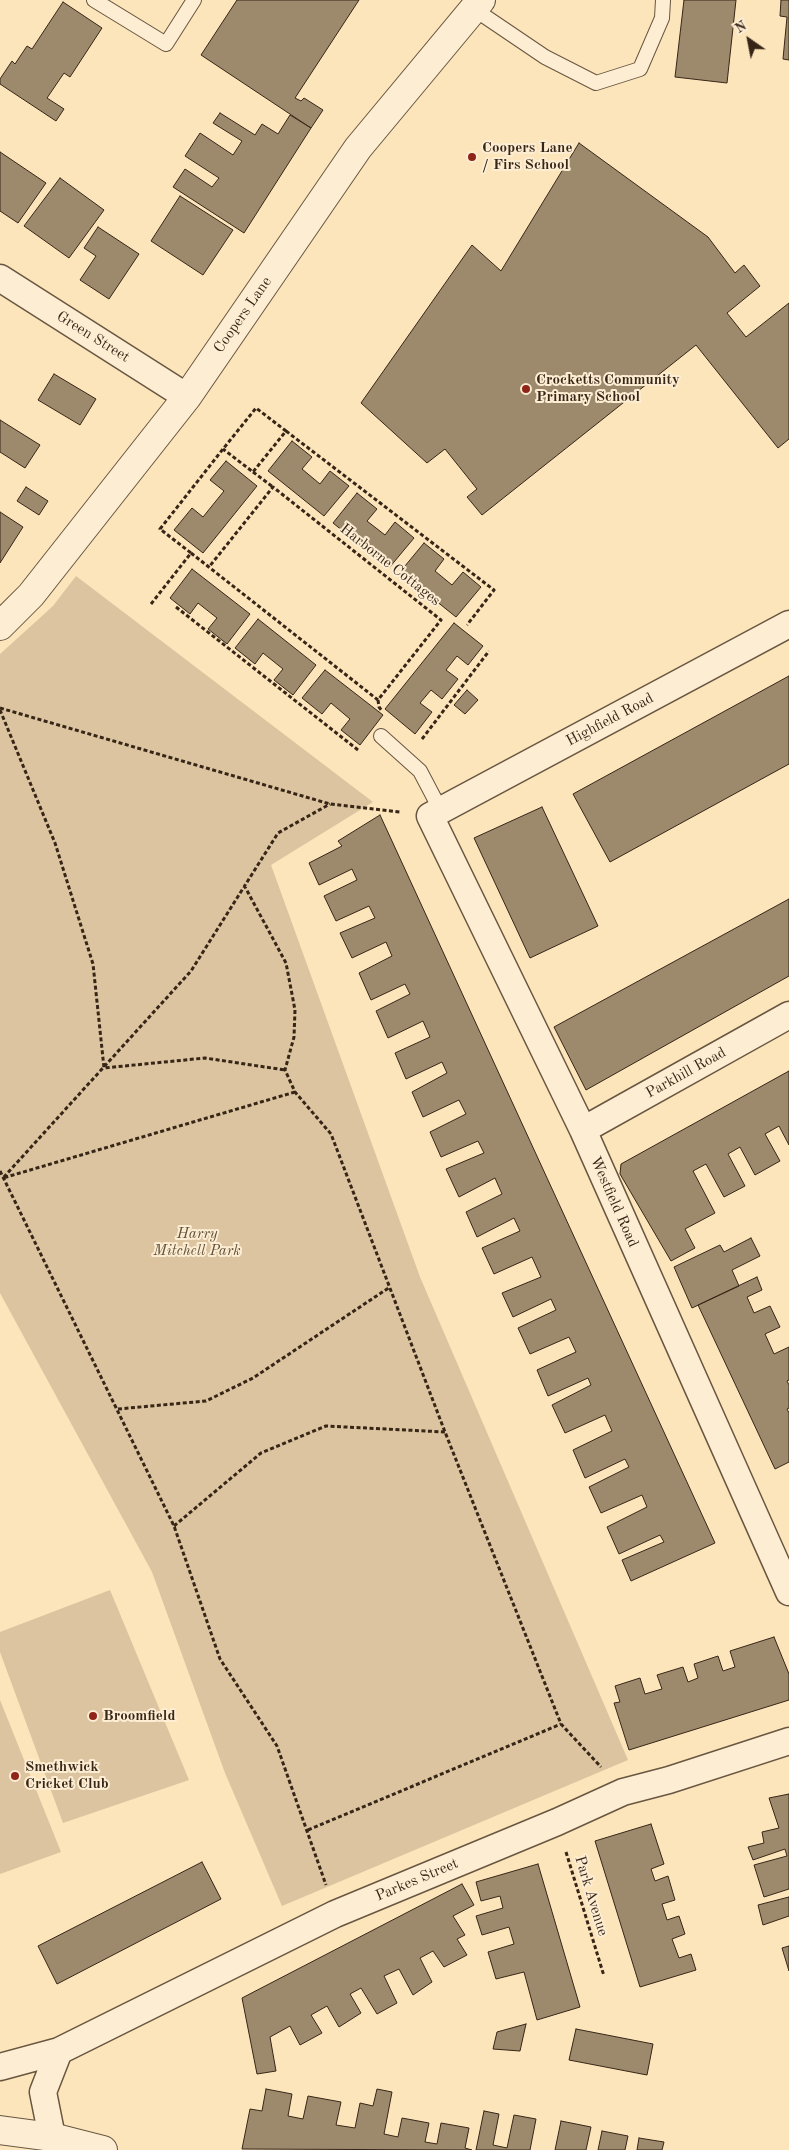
<!DOCTYPE html>
<html>
<head>
<meta charset="utf-8">
<style>
  body { margin:0 }
  #map { position:relative; width:789px; height:2150px; overflow:hidden; background:#fce4bb; font-family:"Old Standard TT",serif }
  canvas { display:block }
  .north { position:absolute; left:724px; top:15px; width:50px; height:50px; -webkit-text-stroke:4px #fdedd3; paint-order:stroke; rotate:327deg; font-size:14px; font-weight:700; line-height:20px; text-align:center; color:#372617 }
  .north::after { content:''; display:block; margin:auto; width:18px; height:22px; background:#372617; clip-path:polygon(50% 0,100% 100%,50% 72%,0 100%) }
</style>
</head>
<body>
<div id="map">
<canvas width="789" height="2150"></canvas>
<div class="north">N</div>
</div>
<script>
const g = document.querySelector('canvas').getContext('2d');
g.lineJoin = 'round';
function fill(path, color) { g.fillStyle = color; g.fill(path, 'evenodd'); }
const shape = rows => new Path2D(rows.map(r => 'M' + r).join(''));
function strokePath(path, color, width, dash) { g.strokeStyle = color; g.lineWidth = width; g.lineCap = dash ? 'butt' : 'round'; g.setLineDash(dash || []); g.stroke(path); }
function drawText(font, color, halo, rows, align = 'center') {
  g.font = font + ' "Old Standard TT",serif'; g.lineWidth = 4; g.setLineDash([]); g.textBaseline = 'middle'; g.strokeStyle = halo; g.fillStyle = color; for (const [text, x, y, turn = 0] of rows) {
    g.save(); g.translate(x, y); g.rotate((+turn || 0) * Math.PI / 180); g.textAlign = isNaN(turn) ? turn : align; if (halo) g.strokeText(text, 0, 0); g.fillText(text, 0, 0); g.restore();
  }
}
fill(shape([
  [76,576,373,802,271,865,420,1277,628,1760,282,1906,225,1773,152,1572,0,1293,0,654,53,606],
  [110,1590,189,1780,63,1823,0,1652,0,1632],
  [0,1700,61,1852,0,1874]
]), '#dbc49f');
const building = shape([
  [237,0,359,0,295,98,301,101,304,98,323,110,311,128,201,55,237,0],
  [684,0,736,0,727,83,675,77,684,0],
  [781,0,789,0,789,60,783,59,787,17,780,16,781,0],
  [63,2,102,28,70,77,64,73,47,98,64,109,56,121,0,84,0,79,12,61,15,64,27,46,32,49,63,2],
  [220,113,255,135,262,124,278,134,290,115,311,128,244,233,173,187,185,169,212,187,219,178,185,156,200,133,233,155,242,141,213,123,220,113],
  [579,143,708,237,735,273,744,265,760,286,727,313,746,337,789,303,789,439,778,448,696,345,482,515,467,497,477,489,445,449,427,463,361,403,472,245,501,271,579,143],
  [0,152,46,183,18,223,0,211,0,152],
  [60,178,104,210,69,258,24,226,60,178],
  [180,196,233,230,203,275,151,241,180,196],
  [98,227,139,254,109,299,80,280,96,256,84,248,98,227],
  [54,374,96,399,80,425,38,400,54,374],
  [0,420,40,445,25,468,0,452,0,420],
  [292,441,312,457,302,469,320,484,330,471,349,486,324,516,268,471,292,441],
  [226,461,257,486,203,553,174,530,192,508,203,517,224,491,210,480,226,461],
  [26,487,48,501,39,515,17,501,26,487],
  [357,493,377,509,367,521,385,535,395,522,414,538,389,568,333,523,357,493],
  [0,512,23,527,0,563,0,512],
  [424,543,444,559,435,571,452,585,463,572,481,587,456,617,400,572,424,543],
  [192,569,250,614,227,644,208,629,217,618,198,603,190,614,170,598,192,569],
  [258,619,316,665,293,695,274,680,283,669,263,653,255,664,235,648,258,619],
  [454,623,483,646,468,665,457,656,446,670,458,679,442,699,431,690,420,703,432,712,415,734,385,709,454,623],
  [325,670,383,715,360,745,341,730,350,719,331,703,322,714,302,698,325,670],
  [789,676,789,764,610,862,573,794,789,676],
  [467,690,478,700,465,714,454,705,467,690],
  [542,807,598,926,530,958,474,838,542,807],
  [380,815,715,1543,631,1581,622,1560,664,1542,660,1535,619,1554,607,1527,647,1507,642,1495,601,1513,589,1487,629,1467,625,1459,585,1478,573,1450,612,1431,605,1415,565,1433,552,1405,591,1385,588,1378,548,1396,537,1370,576,1352,569,1337,530,1354,518,1328,556,1310,551,1299,513,1317,502,1293,541,1277,532,1257,494,1274,482,1248,520,1231,514,1218,477,1237,466,1212,502,1194,495,1178,459,1197,446,1169,484,1153,478,1141,441,1157,430,1132,466,1114,459,1100,423,1117,412,1092,447,1073,442,1062,406,1079,395,1053,430,1037,423,1021,388,1038,376,1011,410,994,405,984,371,1000,359,973,392,956,386,942,352,958,340,933,375,918,369,906,336,921,324,896,357,880,352,869,319,885,309,863,342,846,338,841,380,815],
  [789,899,789,976,586,1090,554,1027,789,899],
  [789,1071,789,1145,779,1126,765,1134,780,1161,755,1175,740,1147,728,1154,745,1186,724,1197,706,1164,693,1171,715,1213,685,1229,695,1248,671,1261,620,1174,621,1164,789,1071],
  [751,1238,760,1256,732,1270,739,1286,692,1308,674,1267,720,1245,724,1252,751,1238],
  [757,1277,762,1290,747,1297,754,1313,770,1306,780,1327,765,1334,774,1354,789,1347,789,1380,787,1381,789,1385,789,1408,787,1409,789,1413,789,1462,775,1469,698,1305,757,1277],
  [774,1637,789,1674,789,1700,629,1750,614,1703,620,1702,615,1686,640,1678,645,1694,662,1689,657,1675,683,1667,688,1682,698,1678,694,1664,718,1656,723,1671,735,1667,730,1651,774,1637],
  [789,1794,789,1889,764,1897,754,1865,787,1856,785,1849,753,1860,748,1847,764,1843,762,1832,779,1828,769,1798,789,1794],
  [651,1824,664,1864,651,1869,655,1881,668,1876,675,1900,662,1904,667,1920,679,1916,685,1934,672,1939,679,1958,691,1954,696,1970,640,1987,595,1841,651,1824],
  [202,1862,221,1899,57,1984,38,1946,202,1862],
  [538,1864,580,2007,537,2020,524,1972,496,1979,488,1952,514,1944,509,1927,482,1935,476,1916,503,1908,500,1896,481,1901,476,1882,538,1864],
  [462,1884,474,1905,453,1916,465,1935,457,1939,467,1955,444,1967,433,1951,420,1958,432,1982,413,1995,399,1969,384,1976,397,2003,377,2014,361,1988,350,1994,361,2013,339,2027,327,2006,311,2015,322,2033,300,2045,290,2026,270,2037,276,2071,257,2074,242,1998,462,1884],
  [789,1897,789,1916,763,1925,758,1905,789,1897],
  [789,1946,789,1971,782,1948,789,1946],
  [526,2024,520,2051,493,2049,497,2032,526,2024],
  [576,2029,653,2044,647,2075,569,2060,576,2029],
  [266,2089,292,2094,288,2116,303,2119,308,2096,341,2102,336,2125,355,2128,360,2103,373,2106,377,2089,392,2092,384,2134,398,2137,402,2118,429,2123,425,2142,437,2144,441,2123,469,2128,465,2148,472,2150,242,2149,250,2109,262,2111,266,2089],
  [484,2111,499,2114,493,2145,507,2148,514,2115,536,2119,530,2150,476,2150,484,2111],
  [561,2121,591,2127,586,2150,555,2150,561,2121],
  [602,2131,628,2136,625,2150,598,2150,602,2131],
  [639,2138,664,2142,662,2150,637,2150,639,2138]
]);
fill(building, '#9d896c');
strokePath(building, '#372617', 1);
const service = shape([
  [94,0,166,44,194,0],
  [474,9,545,57,596,83,640,69,662,18,663,0],
  [381,736,420,771,441,811]
]);
const minor = shape([
  [0,278,187,397],
  [789,624,430,816,583,1130,789,1592],
  [583,1130,789,1015],
  [0,2067,59,2051,335,1914,557,1822,623,1792,669,1780,789,1741],
  [52,2137,43,2092,59,2051]
]);
const tertiary = shape([
  [0,626,31,595,187,397,358,148,481,0],
  [0,2130,52,2137,103,2150]
]);
strokePath(service, '#685640', 16);
strokePath(minor, '#685640', 29);
strokePath(tertiary, '#685640', 30);
strokePath(shape([
  [286,431,494,590,467,625],
  [253,472,273,487],
  [191,553,378,700,441,620,273,487,209,567],
  [151,604,191,553,160,529,223,449,256,408,286,431,253,472,223,449],
  [176,607,358,750],
  [378,700,379,707,382,711],
  [0,708,330,804,400,812],
  [0,710,55,843,93,964,104,1068,205,1058,285,1070],
  [422,739,489,651],
  [244,885,286,963,295,1010,294,1037,285,1070,295,1092,331,1134,445,1432,561,1724,601,1767],
  [295,1092,3,1178,191,971,278,833,330,804],
  [0,1171,174,1526,220,1659,277,1746,326,1885],
  [118,1409,206,1401,253,1378,390,1287],
  [174,1526,261,1453,326,1426,445,1432],
  [308,1830,561,1724],
  [566,1852,604,1976]
]), '#372617', 3, [4, 2.5]);
strokePath(service, '#fdedd3', 14);
strokePath(minor, '#fdedd3', 26);
strokePath(tertiary, '#fdedd3', 28);
for (const [x, y, r, color] of [
  [472,157,5,"#8f2418"],
  [526,389,5,"#8f2418"],
  [93,1716,5,"#8f2418"],
  [15,1776,5,"#8f2418"]
]) { const dot = new Path2D(); dot.arc(x, y, r, 0, 2 * Math.PI); g.fillStyle = color; g.fill(dot); strokePath(dot, '#fdedd3', 2); }
drawText('bold 15px', '#372617', '#fdedd3', [
  ["Coopers Lane",482,148],
  ["/ Firs School",482,165],
  ["Crocketts Community",536,380],
  ["Primary School",536,397],
  ["Broomfield",103,1716],
  ["Smethwick",25,1767],
  ["Cricket Club",25,1784]
], 'left');
drawText('15px', '#372617', '#fdedd3', [
  ["Coopers Lane",243,315,-55],
  ["Green Street",93,337,32],
  ["Harborne Cottages",390,565,38],
  ["Highfield Road",610,720,-28],
  ["Parkhill Road",686,1073,-29],
  ["Westfield Road",614,1202,66],
  ["Parkes Street",417,1880,-23],
  ["Park Avenue",591,1896,73]
]);
drawText('italic 15px', '#604e39', '#fdedd3', [
  ["Harry",197,1234],
  ["Mitchell Park",197,1251]
]);
</script>
</body>
</html>
